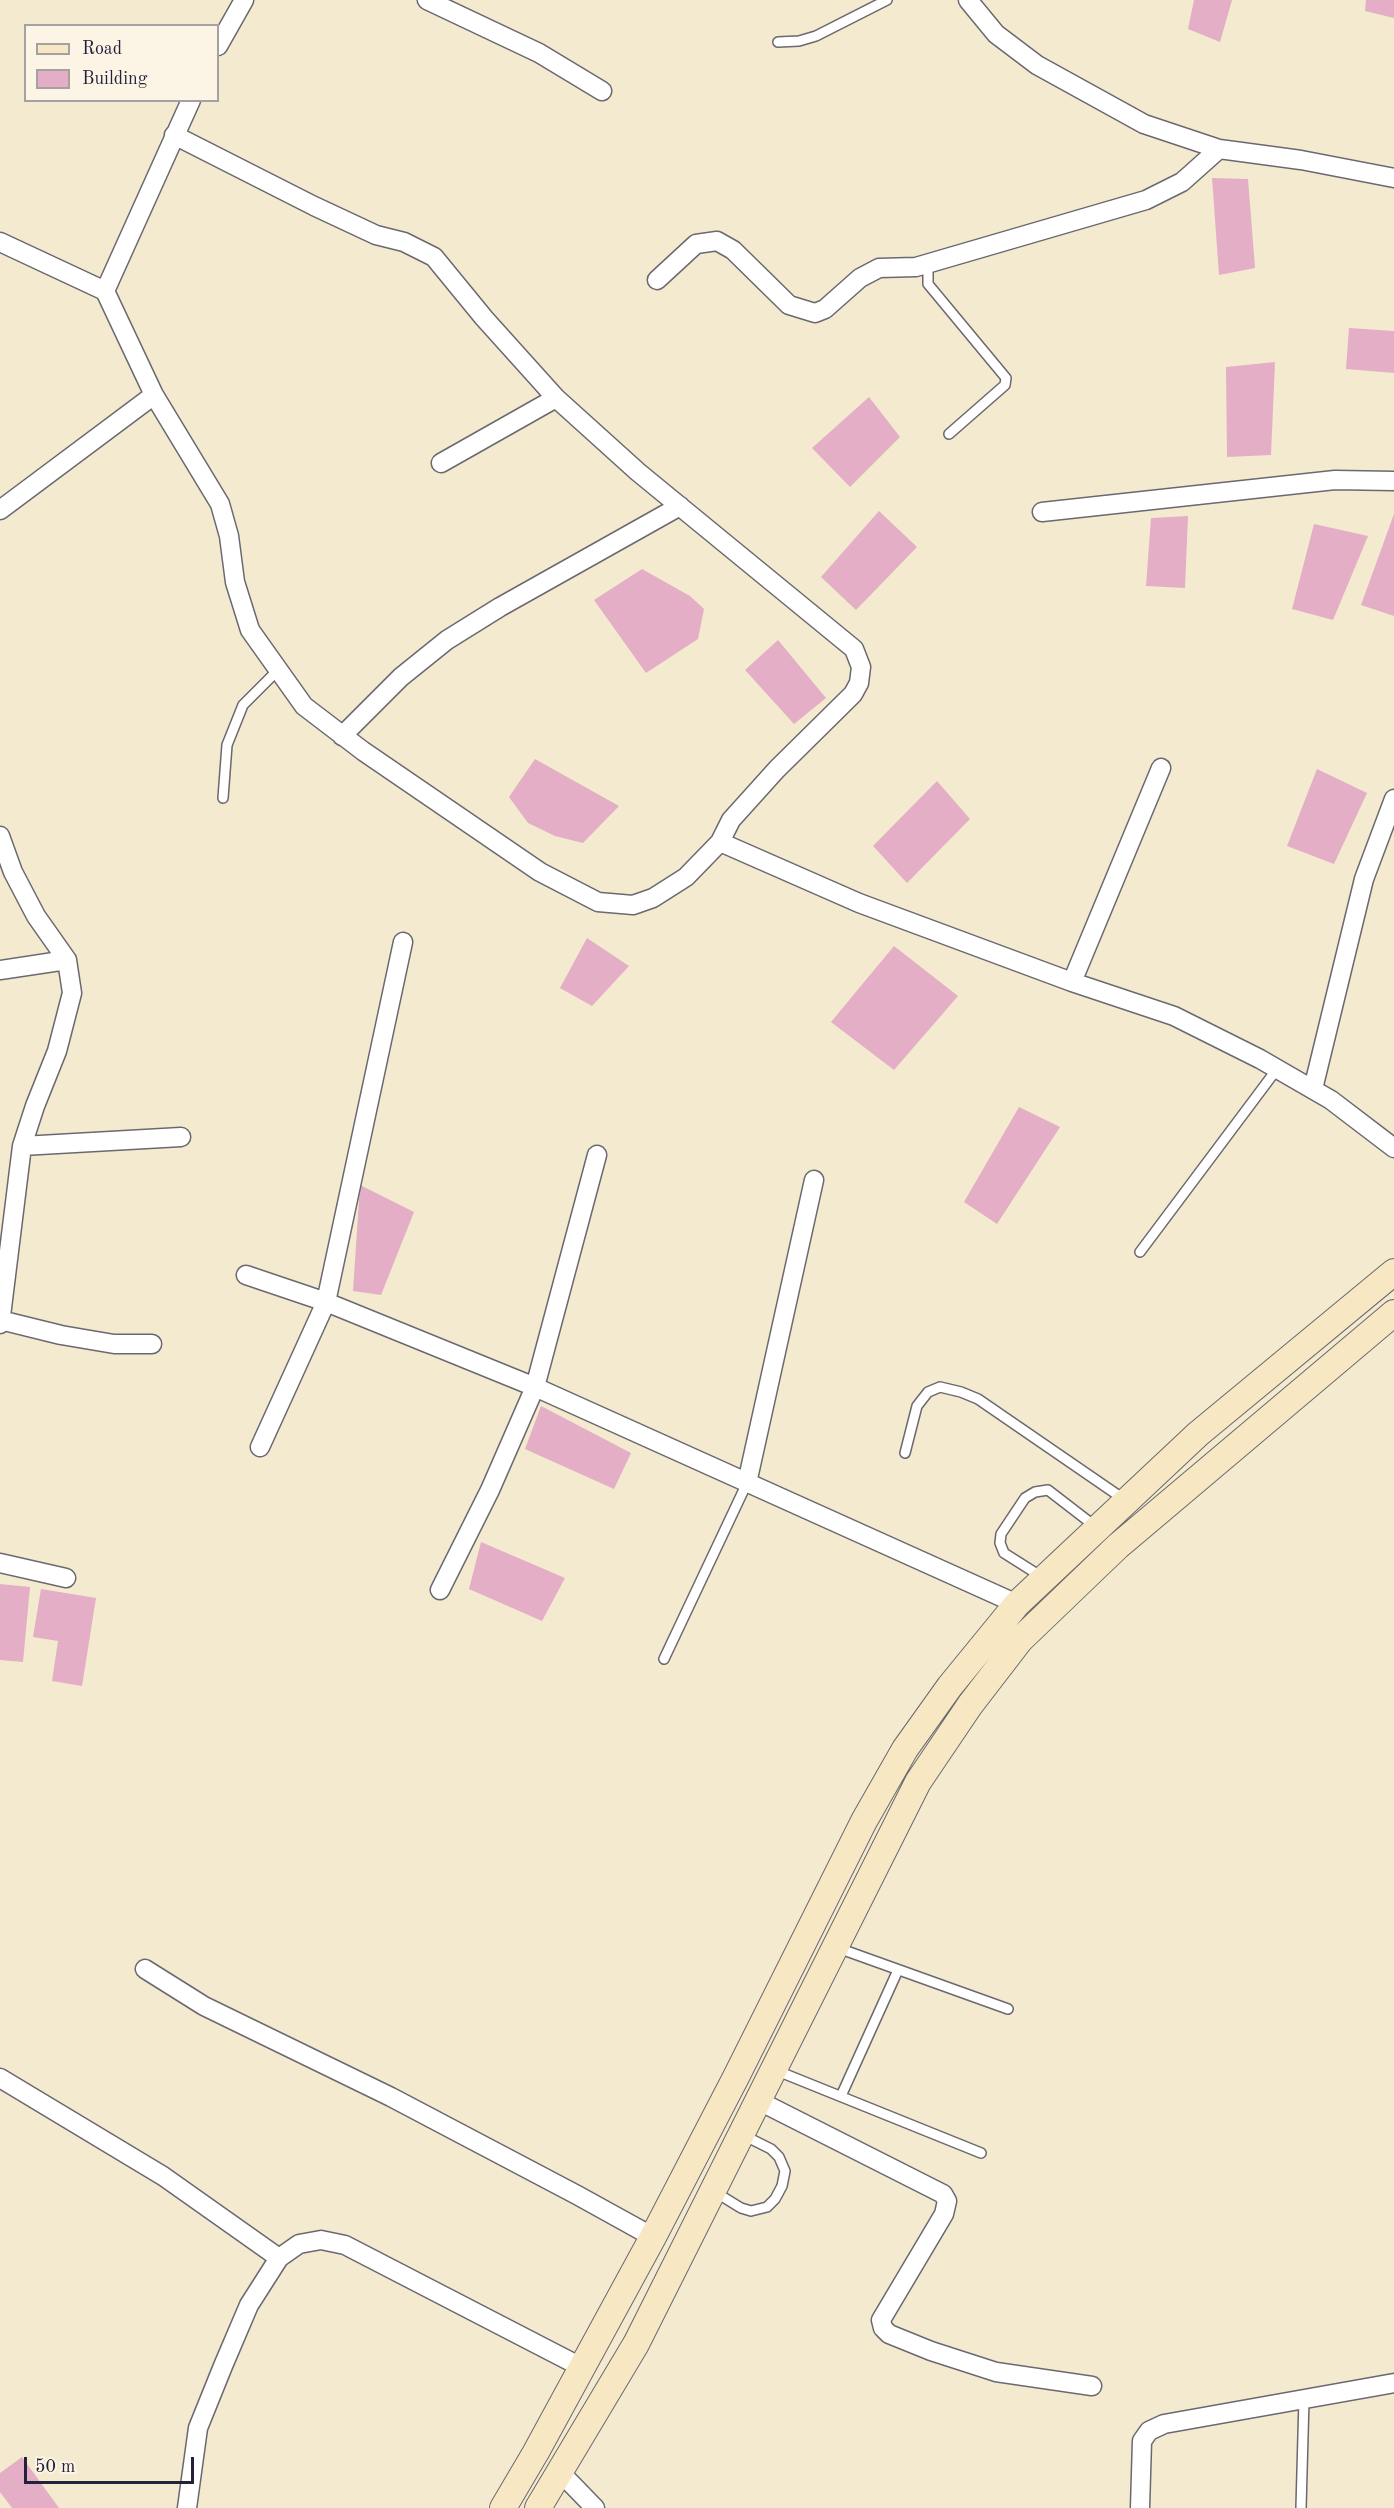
<!DOCTYPE html>
<html>
<head>
<meta charset="utf-8">
<style>
  body { margin:0 }
  #map { position:relative; width:1394px; height:2508px; overflow:hidden; background:#f3eacf; font-family:"Old Standard TT",serif }
  canvas { display:block }
  .legend { position:absolute; left:24px; top:24px; width:195px; height:78px; box-sizing:border-box; background:#fcf5e5; border:2px solid #a5a1a1; margin:0; padding:8px 10px; list-style:none; font-size:18px; color:#22223b }
  .legend li { display:flex; align-items:center; gap:12px; height:30px }
  .legend b { width:30px; border:2px solid #a5a1a1 }
  .scale { position:absolute; left:24px; top:2457px; width:170px; height:27px; box-sizing:border-box; border:3px solid #22223b; border-top:0; padding-left:8px; font-size:18px; line-height:21px; white-space:nowrap; color:#22223b; -webkit-text-stroke:4px #fcf5e5; paint-order:stroke }
</style>
</head>
<body>
<div id="map">
<canvas width="1394" height="2508"></canvas>
<ul class="legend">
<li><b style="height:8px;background:#f7e8c3"></b>Road</li>
<li><b style="height:16px;background:#e3aec6"></b>Building</li>
</ul>
<div class="scale">50 m</div>
</div>
<script>
const g = document.querySelector('canvas').getContext('2d');
g.lineJoin = 'round';
function fill(path, color) { g.fillStyle = color; g.fill(path, 'evenodd'); }
const shape = rows => new Path2D(rows.map(r => 'M' + r).join(''));
function strokePath(path, color, width, dash) { g.strokeStyle = color; g.lineWidth = width; g.lineCap = dash ? 'butt' : 'round'; g.setLineDash(dash || []); g.stroke(path); }
fill(shape([
  [1194,0,1232,0,1220,42,1188,29],
  [1366,0,1394,0,1394,18,1365,11],
  [1212,178,1248,179,1255,268,1219,275],
  [1349,328,1394,331,1394,373,1346,369],
  [1275,362,1271,455,1227,457,1226,367],
  [869,397,900,437,850,487,812,448],
  [879,511,917,547,856,610,821,577],
  [1394,514,1394,616,1361,605],
  [1188,516,1185,588,1146,586,1151,518],
  [1314,524,1368,536,1333,620,1292,609],
  [642,569,690,596,704,609,698,639,646,673,594,600],
  [778,640,826,698,794,724,745,670],
  [535,759,619,806,583,843,555,836,528,823,509,797],
  [1317,769,1367,793,1334,864,1287,846],
  [937,781,970,819,907,883,873,846],
  [587,938,629,966,592,1006,560,988],
  [894,946,958,996,894,1070,831,1022],
  [1019,1107,1060,1127,997,1224,964,1202],
  [360,1185,414,1212,381,1295,353,1291],
  [541,1406,631,1453,614,1489,525,1449],
  [481,1542,565,1578,542,1621,469,1589],
  [0,1584,30,1587,23,1662,0,1660],
  [41,1589,96,1598,82,1686,52,1681,58,1641,33,1637],
  [22,2457,59,2508,12,2508,0,2492,0,2473]
]), '#e3aec6');
const service = shape([
  [778,42,799,41,816,36,887,0],
  [928,264,928,284,1006,378,1005,385,949,434],
  [223,798,227,745,243,705,277,671],
  [1140,1252,1277,1069],
  [905,1453,917,1406,928,1392,940,1387,961,1392,978,1399,1125,1500],
  [1042,1577,1004,1553,1000,1543,1001,1534,1025,1498,1035,1492,1048,1490,1096,1527],
  [664,1659,747,1483],
  [838,1948,1008,2009],
  [775,2070,981,2153],
  [841,2096,898,1970],
  [715,2192,741,2208,751,2211,767,2207,775,2199,782,2186,785,2171,779,2157,771,2149,743,2135],
  [1301,2508,1304,2399]
]);
const minor = shape([
  [427,0,539,53,602,91],
  [968,0,996,34,1037,65,1144,124,1219,149,1301,160,1394,178],
  [218,46,244,0],
  [191,100,105,291,154,395,220,504,229,536,235,582,250,630,304,706,363,751,540,872,598,902,633,905,653,898,686,877,720,842,859,903,1072,982,1174,1016,1260,1059,1331,1100,1394,1148],
  [174,135,314,206,376,235,404,242,434,257,484,318,556,398,638,472,854,649,861,667,859,683,853,694,777,769,731,820,720,842],
  [0,242,105,291],
  [657,280,696,244,717,241,733,250,789,305,815,313,825,309,860,278,879,268,916,267,1146,200,1182,182,1219,149],
  [441,463,556,398],
  [0,510,154,395],
  [1042,512,1335,480,1394,481],
  [342,736,401,677,447,640,500,607,680,506],
  [0,836,13,872,36,916,67,960,72,993,57,1051,35,1106,22,1146,0,1324],
  [0,970,67,960],
  [1072,982,1161,768],
  [1313,1089,1364,879,1394,799],
  [22,1146,181,1137],
  [246,1275,326,1302,535,1387,1017,1604],
  [0,1320,61,1335,114,1344,152,1344],
  [260,1447,326,1302,403,942],
  [747,1483,814,1180],
  [0,1563,66,1578],
  [440,1590,490,1490,535,1387,597,1155],
  [145,1969,204,2006,391,2097,577,2195,653,2237],
  [0,2078,163,2176,279,2258],
  [757,2100,943,2194,947,2201,944,2214,881,2320,883,2328,889,2334,931,2351,996,2372,1092,2386],
  [559,2471,595,2508],
  [187,2508,198,2428,223,2366,249,2305,279,2258,299,2244,321,2240,345,2245,581,2367],
  [1140,2508,1142,2441,1149,2431,1164,2424,1394,2383]
]);
const secondary = shape([
  [503,2508,536,2452,653,2237,736,2077,864,1821,905,1749,950,1686,1017,1604,1198,1434,1394,1272],
  [538,2508,636,2344,918,1782,970,1705,1020,1640,1118,1546,1394,1313]
]);
strokePath(service, '#6b686f', 12);
strokePath(minor, '#6b686f', 21);
strokePath(secondary, '#6b686f', 28);
strokePath(service, '#fff', 9);
strokePath(minor, '#fff', 18);
strokePath(secondary, '#f7e8c3', 26);
</script>
</body>
</html>
